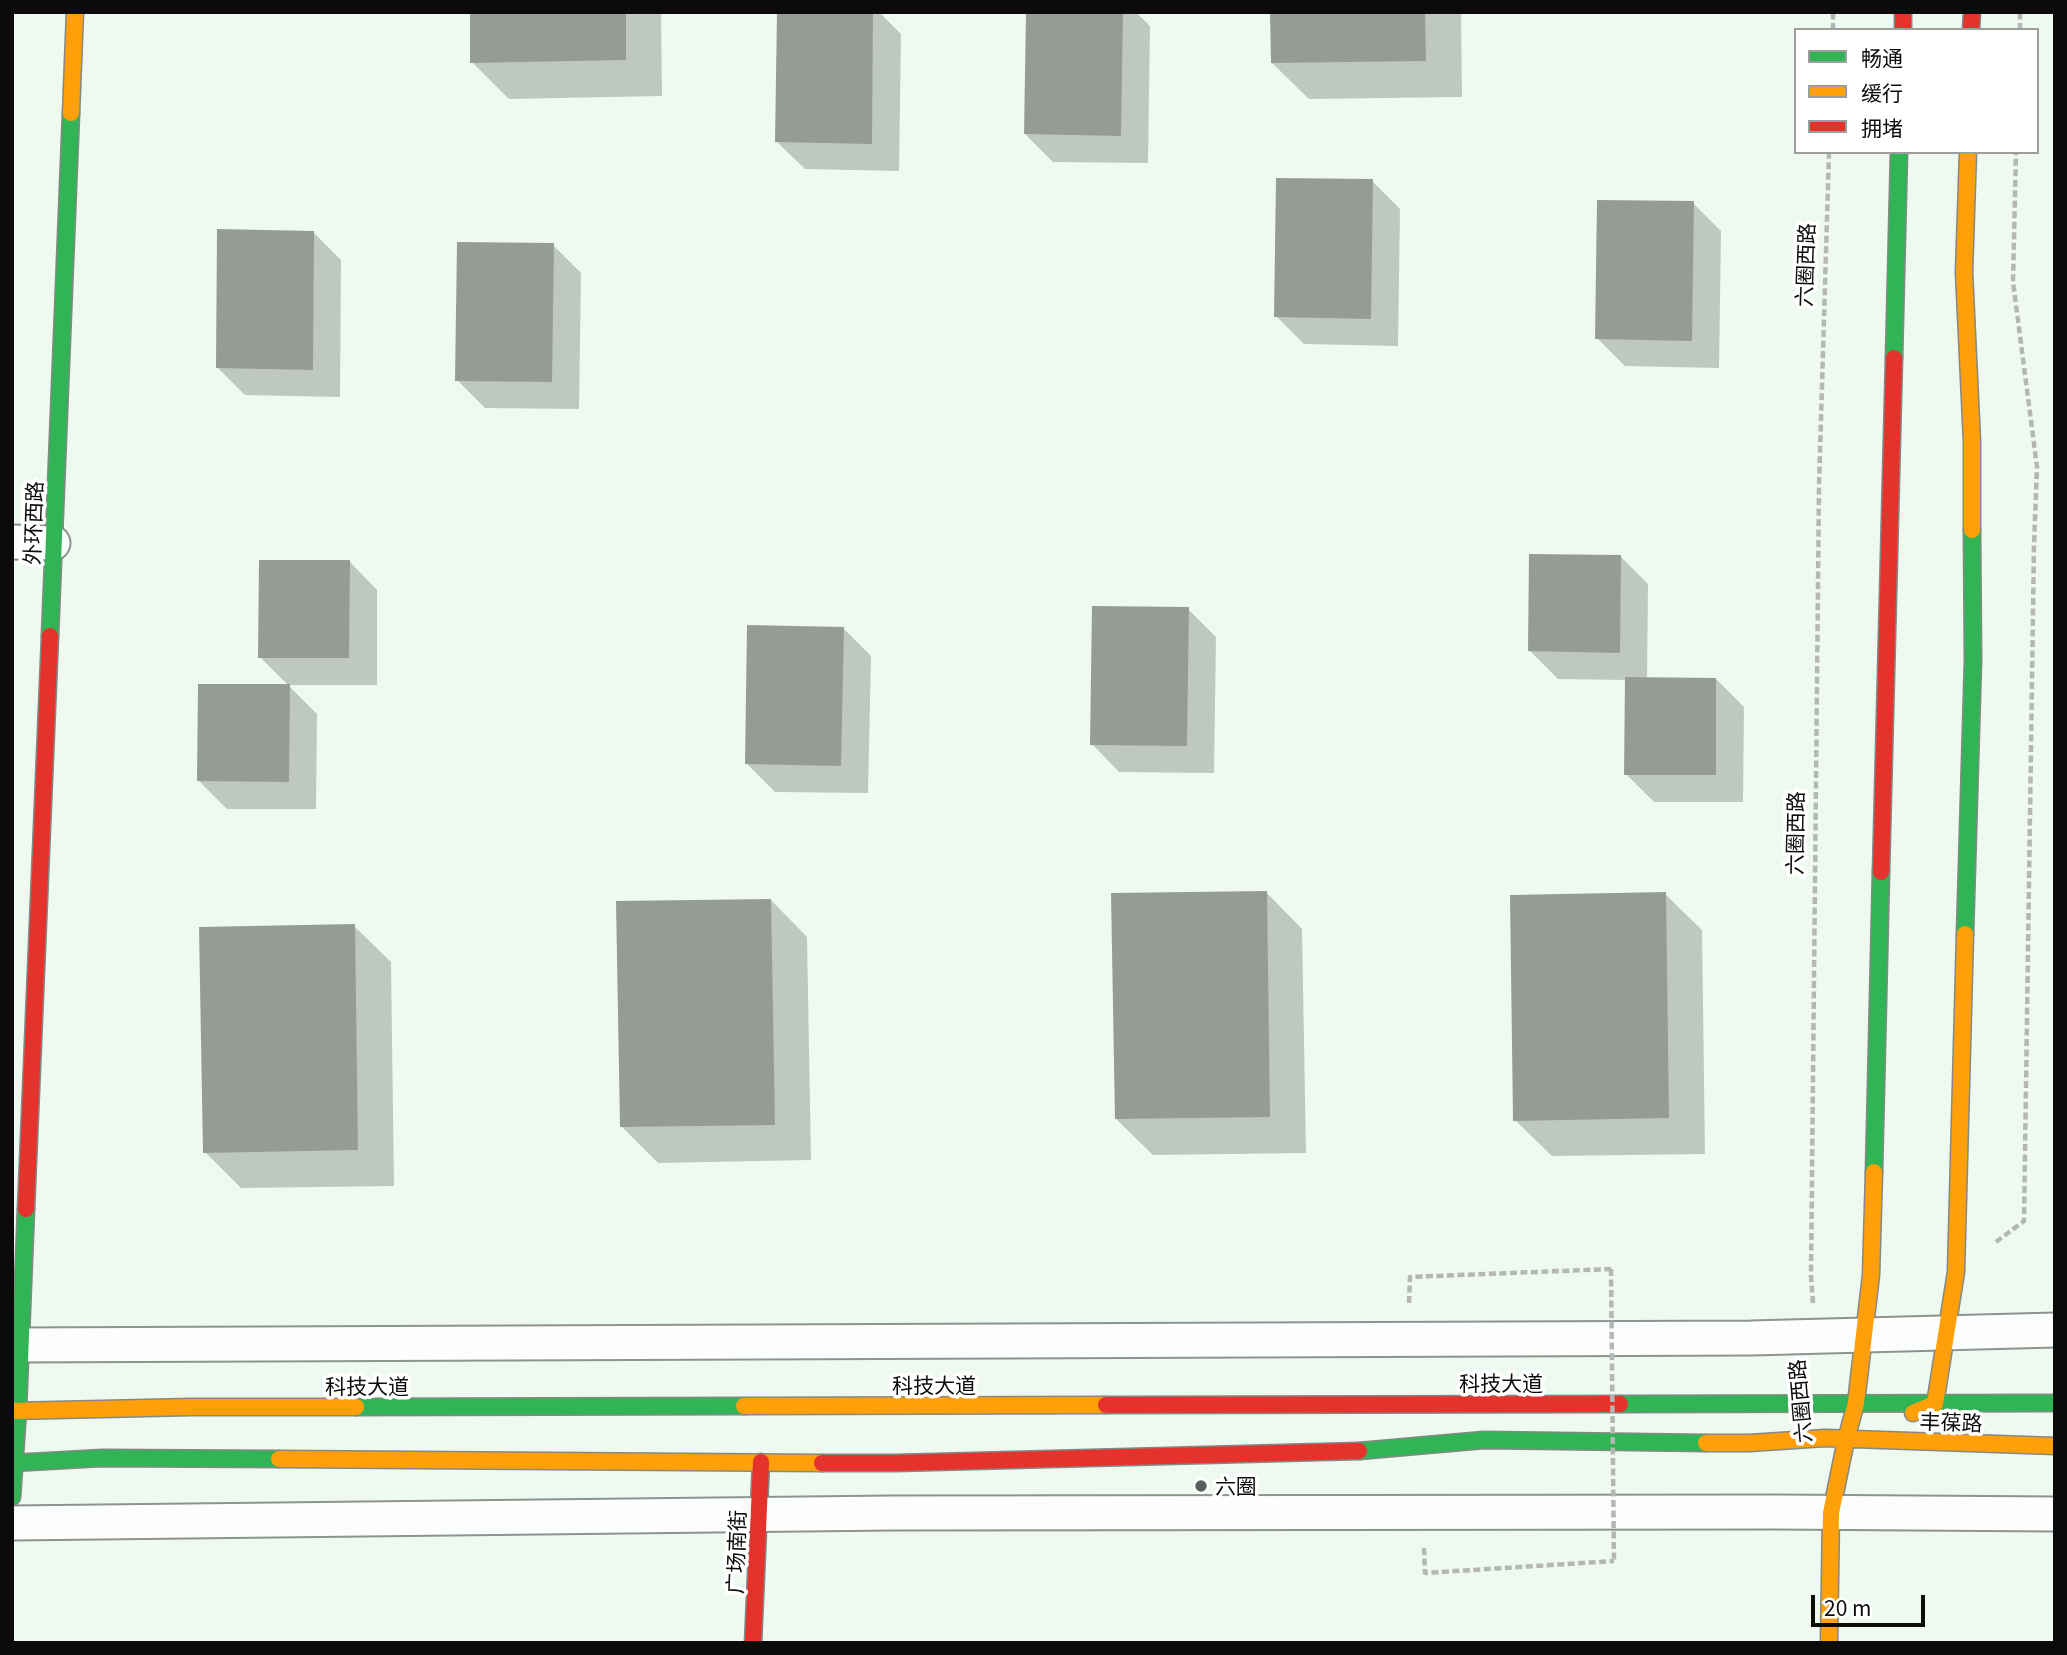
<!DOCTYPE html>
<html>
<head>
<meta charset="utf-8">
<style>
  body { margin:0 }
  #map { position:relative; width:2067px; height:1655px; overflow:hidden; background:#eefaf0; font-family:Georgia,"Noto Sans SC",serif }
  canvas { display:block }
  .frame { position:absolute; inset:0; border:14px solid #0b0b0b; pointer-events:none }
  .legend { position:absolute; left:1794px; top:28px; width:245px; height:126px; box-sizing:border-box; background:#fff; border:2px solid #9d9d9d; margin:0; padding:9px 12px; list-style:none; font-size:21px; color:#0b0b0b }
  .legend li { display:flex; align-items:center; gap:14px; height:35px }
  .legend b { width:35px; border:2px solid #9d9d9d }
  .scale { position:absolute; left:1811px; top:1595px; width:114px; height:32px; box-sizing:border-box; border:4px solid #0b0b0b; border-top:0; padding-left:9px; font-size:21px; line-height:24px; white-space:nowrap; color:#0b0b0b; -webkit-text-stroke:5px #fff; paint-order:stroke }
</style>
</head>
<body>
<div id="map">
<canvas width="2067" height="1655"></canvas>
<div class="frame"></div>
<ul class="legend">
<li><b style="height:9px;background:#30b455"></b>畅通</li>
<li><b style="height:9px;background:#ff9f0a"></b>缓行</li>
<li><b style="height:9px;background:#e5322d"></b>拥堵</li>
</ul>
<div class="scale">20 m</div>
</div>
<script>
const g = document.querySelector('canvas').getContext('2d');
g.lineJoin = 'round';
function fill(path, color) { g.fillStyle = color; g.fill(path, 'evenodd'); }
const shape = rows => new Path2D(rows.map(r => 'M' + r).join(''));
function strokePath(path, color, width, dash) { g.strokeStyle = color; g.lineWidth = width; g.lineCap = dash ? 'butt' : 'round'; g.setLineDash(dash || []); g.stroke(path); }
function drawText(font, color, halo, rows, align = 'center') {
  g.font = font + ' Georgia,"Noto Sans SC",serif'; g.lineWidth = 7; g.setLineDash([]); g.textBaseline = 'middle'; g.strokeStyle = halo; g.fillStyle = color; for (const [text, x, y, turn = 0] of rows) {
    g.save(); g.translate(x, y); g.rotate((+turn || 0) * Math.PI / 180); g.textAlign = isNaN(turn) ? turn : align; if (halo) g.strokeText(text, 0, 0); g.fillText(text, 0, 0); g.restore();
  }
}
fill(shape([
  [471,12,661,12,662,96,509,99,472,62],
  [778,12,879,12,901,34,899,171,805,169,777,142],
  [1027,12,1136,12,1150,26,1148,163,1053,162,1025,134],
  [1272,12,1461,12,1462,97,1309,99,1272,63],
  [1372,181,1400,209,1398,346,1304,344,1276,316],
  [1693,203,1721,231,1719,368,1625,366,1597,338],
  [314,233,341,260,340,397,245,395,217,367],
  [553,245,581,273,579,409,485,408,457,380],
  [1620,556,1648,584,1647,679,1716,679,1744,707,1743,802,1654,802,1626,774,1627,680,1558,679,1530,651],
  [350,562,377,590,377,685,288,685,260,657],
  [1188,609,1216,637,1214,773,1119,772,1092,744],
  [843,628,871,656,868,793,775,792,747,764],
  [289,686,317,714,316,809,227,809,199,781],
  [1266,892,1302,929,1306,1153,1153,1155,1116,1119],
  [1665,894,1702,930,1705,1154,1552,1156,1515,1120],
  [771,900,807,937,811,1160,658,1163,621,1126],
  [354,926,391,962,394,1186,241,1188,205,1152]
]), '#0003');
fill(shape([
  [470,12,626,12,626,60,470,63],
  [777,12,873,12,872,144,775,142],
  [1026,12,1123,12,1121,136,1024,134],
  [1270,12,1425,12,1426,61,1271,63],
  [1276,178,1373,179,1371,319,1274,317],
  [1597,200,1694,201,1692,341,1595,339],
  [217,229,314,231,313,370,216,368],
  [457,242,554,243,552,382,455,381],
  [1529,554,1621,555,1620,653,1528,651],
  [259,560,350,560,349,658,258,658],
  [1092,606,1189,607,1187,746,1090,745],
  [747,625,844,627,841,766,745,764],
  [1625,677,1716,678,1716,775,1624,775],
  [198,684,290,684,289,782,197,781],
  [1267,891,1270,1117,1115,1119,1111,893],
  [1666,892,1669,1118,1513,1121,1510,895],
  [771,899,775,1125,620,1127,616,901],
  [355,924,358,1150,203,1153,199,927]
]), '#959c96');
const street = shape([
  [12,542,53,543],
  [12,1345,1751,1338,2055,1330],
  [12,1523,891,1513,1775,1512,2055,1514]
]);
const fast = shape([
  [1894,358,1899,152],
  [50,636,71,113],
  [1965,934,1973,660,1972,530],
  [1874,1172,1881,872],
  [1620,1404,2055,1403],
  [356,1407,744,1406],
  [1359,1451,1484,1440,1706,1443],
  [12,1463,102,1458,279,1459],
  [12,1497,18,1410,26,1209]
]);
const slow = shape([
  [71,113,75,12],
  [1968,152,1964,272,1972,442,1972,530],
  [744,1406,1106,1405],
  [12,1411,191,1407,356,1407],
  [1913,1413,1935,1404,1956,1272,1965,934],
  [1706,1443,1750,1443,1825,1438,2055,1446],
  [279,1459,822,1463],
  [1829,1643,1831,1513,1846,1440,1856,1403,1871,1275,1874,1172]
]);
const jam = shape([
  [1903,12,1903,30],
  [1971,30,1972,12],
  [1881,872,1894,358],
  [26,1209,50,636],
  [1106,1405,1620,1404],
  [822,1463,896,1463,1359,1451],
  [753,1643,761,1462]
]);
strokePath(street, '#8d938e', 37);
strokePath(fast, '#848985', 19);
strokePath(slow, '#848985', 19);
strokePath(jam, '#848985', 19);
strokePath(shape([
  [1833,30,1833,12],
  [2020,30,2020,12],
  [1996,1242,2024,1221,2034,545,2037,467,2013,282,2016,152],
  [1409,1303,1410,1277,1611,1269],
  [1813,1303,1811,1276,1819,486,1829,152],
  [1424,1548,1425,1573,1614,1561]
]), '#b5b7b5', 4.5, [7, 3.5]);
strokePath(street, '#fcfefd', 33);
strokePath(fast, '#30b455', 16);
strokePath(slow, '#ff9f0a', 16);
strokePath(jam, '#e5322d', 16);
strokePath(shape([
  [1611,1269,1614,1561]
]), '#b5b7b5', 4.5, [7, 3.5]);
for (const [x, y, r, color] of [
  [1201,1486,7,"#5a5f5b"]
]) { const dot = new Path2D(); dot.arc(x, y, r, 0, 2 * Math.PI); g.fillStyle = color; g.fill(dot); strokePath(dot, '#fff', 2.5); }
drawText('21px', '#0b0b0b', '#fff', [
  ["六圈西路",1805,265,-88],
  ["外环西路",33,523,-88],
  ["六圈西路",1795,833,-89],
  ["科技大道",1501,1383],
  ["科技大道",934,1385],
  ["科技大道",367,1386],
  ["六圈西路",1800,1401,-95],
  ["丰葆路",1951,1422,2],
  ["广场南街",736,1552,-88]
]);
drawText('21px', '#0b0b0b', '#fff', [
  ["六圈",1215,1486]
], 'left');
</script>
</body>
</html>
